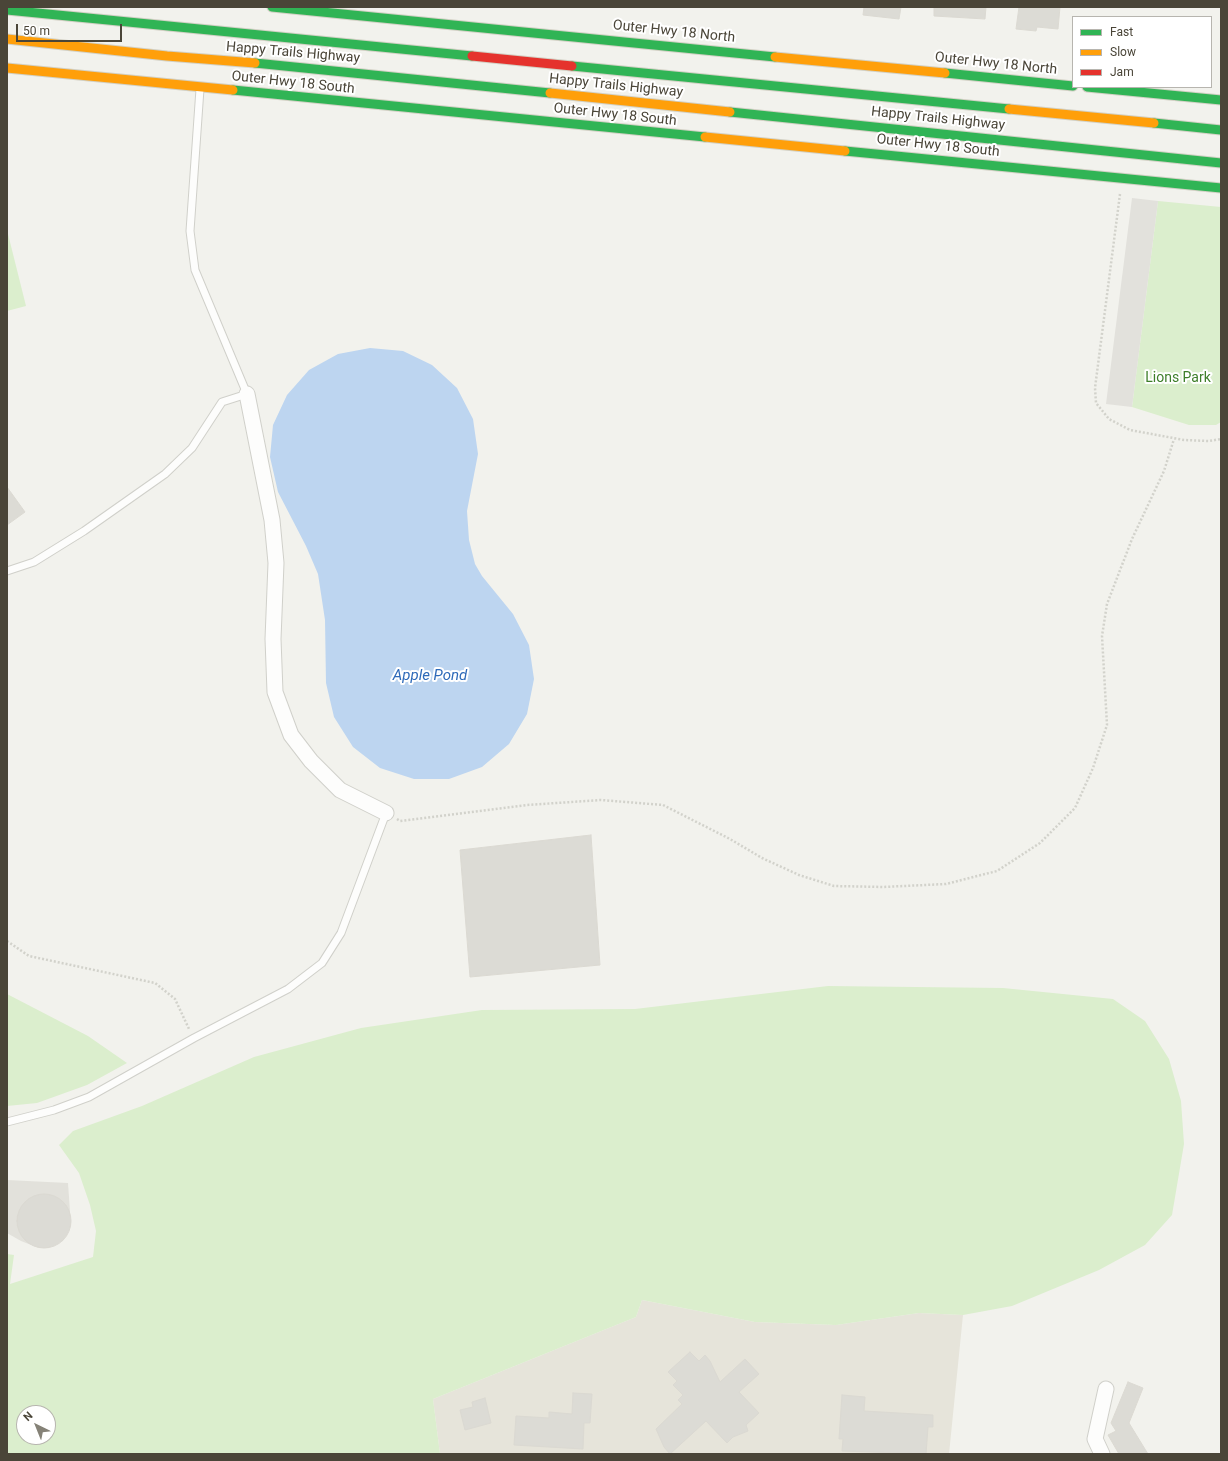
<!DOCTYPE html>
<html>
<head>
<meta charset="utf-8">
<style>
  body { margin:0 }
  #map { position:relative; width:1228px; height:1461px; overflow:hidden; background:#f2f2ed; font-family:Roboto,sans-serif }
  canvas { display:block }
  .frame { position:absolute; inset:0; border:8px solid #4a4538; pointer-events:none }
  .legend { position:absolute; left:1072px; top:16px; width:140px; height:72px; box-sizing:border-box; background:#fff; border:1px solid #b7b5af; margin:0; padding:5px 7px; list-style:none; font-size:12px; color:#4a4538 }
  .legend li { display:flex; align-items:center; gap:8px; height:20px }
  .legend b { width:20px; border:1px solid #b7b5af }
  .north { position:absolute; left:16px; top:1405px; width:40px; height:40px; box-sizing:border-box; background:#fff; border:1px solid #b7b5af; border-radius:50%; rotate:317deg; font-size:11px; font-weight:700; line-height:16px; text-align:center; color:#4a4538 }
  .north::after { content:''; display:block; margin:auto; width:14px; height:18px; background:#858277; clip-path:polygon(50% 0,100% 100%,50% 72%,0 100%) }
  .scale { position:absolute; left:16px; top:24px; width:106px; height:18px; box-sizing:border-box; border:2px solid #4a4538; border-top:0; padding-left:5px; font-size:12px; line-height:14px; white-space:nowrap; color:#4a4538; -webkit-text-stroke:3px #fff; paint-order:stroke }
</style>
</head>
<body>
<div id="map">
<canvas width="1228" height="1461"></canvas>
<div class="frame"></div>
<ul class="legend">
<li><b style="height:5px;background:#30b455"></b>Fast</li>
<li><b style="height:5px;background:#ff9f0a"></b>Slow</li>
<li><b style="height:5px;background:#e5322d"></b>Jam</li>
</ul>
<div class="north">N</div>
<div class="scale">50 m</div>
</div>
<script>
const g = document.querySelector('canvas').getContext('2d');
g.lineJoin = 'round';
function fill(path, color) { g.fillStyle = color; g.fill(path, 'evenodd'); }
const shape = rows => new Path2D(rows.map(r => 'M' + r).join(''));
function strokePath(path, color, width, dash) { g.strokeStyle = color; g.lineWidth = width; g.lineCap = dash ? 'butt' : 'round'; g.setLineDash(dash || []); g.stroke(path); }
function drawText(font, color, halo, rows, align = 'center') {
  g.font = font + ' Roboto,sans-serif'; g.lineWidth = 4; g.setLineDash([]); g.textBaseline = 'middle'; g.strokeStyle = halo; g.fillStyle = color; for (const [text, x, y, turn = 0] of rows) {
    g.save(); g.translate(x, y); g.rotate((+turn || 0) * Math.PI / 180); g.textAlign = isNaN(turn) ? turn : align; if (halo) g.strokeText(text, 0, 0); g.fillText(text, 0, 0); g.restore();
  }
}
fill(shape([
  [642,1300,755,1322,836,1325,919,1313,963,1315,949,1454,440,1454,433,1399,636,1317]
]), '#e6e4da');
fill(shape([
  [7,1180,68,1183,71,1226,63,1241,48,1248,39,1248,21,1241,7,1233]
]), '#e2e1db');
fill(shape([
  [1158,201,1221,207,1221,422,1216,425,1189,425,1132,407],
  [7,230,26,306,7,311],
  [828,986,1003,988,1113,999,1145,1021,1169,1059,1181,1101,1184,1144,1172,1215,1145,1245,1099,1270,1012,1306,963,1315,919,1313,836,1325,755,1322,642,1300,636,1317,433,1399,440,1454,7,1454,7,1254,14,1255,10,1284,93,1257,96,1231,90,1205,79,1173,59,1145,73,1131,142,1106,254,1057,361,1028,482,1010,635,1009],
  [24,1413,48,1413,48,1437,24,1437],
  [7,994,88,1036,127,1063,87,1085,37,1103,7,1106]
]), '#dbeecd');
fill(shape([
  [1132,198,1158,201,1132,407,1106,404]
]), '#e2e1dc');
fill(shape([
  [370,348,403,351,432,365,457,388,473,419,478,454,467,511,469,540,475,564,482,576,513,614,529,645,534,679,527,714,509,744,482,767,449,779,414,779,380,768,353,747,334,717,326,683,325,620,318,574,306,546,278,492,270,457,273,425,287,395,309,370,338,354]
]), '#bdd5f0');
const building = shape([
  [864,7,901,7,899,19,863,15,864,7],
  [934,7,986,7,985,19,934,16,934,7],
  [1019,7,1060,7,1058,29,1037,27,1036,31,1016,29,1019,7],
  [7,487,25,512,7,525,7,487],
  [591,835,600,965,470,977,460,850,591,835],
  '17 1221a27 27 0 1 1 54 0a27 27 0 1 1-54 0Z',
  [690,1352,699,1361,705,1355,710,1361,720,1382,745,1359,759,1374,739,1392,759,1413,746,1425,748,1431,733,1437,727,1443,706,1421,670,1454,664,1447,656,1429,682,1404,678,1400,683,1395,673,1385,677,1381,668,1372,690,1352],
  [1128,1382,1143,1388,1129,1423,1148,1454,1119,1454,1108,1435,1116,1431,1111,1423,1128,1382],
  [573,1393,592,1394,590,1423,584,1423,583,1449,514,1445,516,1416,549,1418,549,1412,572,1414,573,1393],
  [842,1395,865,1397,864,1411,933,1415,933,1427,928,1427,926,1454,842,1451,843,1439,839,1439,842,1395],
  [485,1398,491,1423,465,1430,460,1410,473,1407,472,1402,485,1398]
]);
fill(building, '#dcdbd5');
strokePath(building, '#dbd9d2', 1);
const lane = shape([
  [7,571,34,562,84,531,165,474,192,448,222,402,247,394,195,270,190,231,200,89],
  [7,1122,54,1110,89,1097,194,1038,288,989,322,963,341,933,386,813]
]);
const street = shape([
  [247,394,272,520,276,563,273,639,275,692,291,735,311,761,340,790,386,813],
  [1102,1454,1095,1439,1106,1389]
]);
const fast = shape([
  [272,7,775,57],
  [7,10,472,56],
  [255,63,550,93],
  [572,66,1009,109],
  [945,73,1073,86],
  [1087,87,1221,100],
  [233,90,705,137],
  [730,112,1221,163],
  [1154,123,1221,130],
  [845,151,1221,188]
]);
const slow = shape([
  [7,39,167,56,255,63],
  [775,57,945,73],
  [7,68,233,90],
  [550,93,730,112],
  [1009,109,1154,123],
  [705,137,845,151]
]);
const jam = shape([
  [472,56,572,66]
]);
strokePath(lane, '#d0d0ca', 9);
strokePath(street, '#d0d0ca', 17);
strokePath(fast, '#d2d0c4', 11);
strokePath(slow, '#d2d0c4', 11);
strokePath(jam, '#d2d0c4', 11);
strokePath(shape([
  [1120,194,1095,388,1096,403,1109,419,1130,430,1184,440,1209,441,1221,439],
  [397,819,400,821,527,805,601,800,663,805,730,839,762,858,799,875,834,886,883,887,946,884,997,871,1040,843,1075,808,1093,768,1107,725,1102,636,1107,604,1132,539,1164,471,1174,439],
  [7,941,29,956,155,983,175,999,189,1029]
]), '#d2d2cb', 2.5, [2, 2]);
strokePath(lane, '#fdfdfc', 7);
strokePath(street, '#fdfdfc', 15);
strokePath(fast, '#30b455', 9);
strokePath(slow, '#ff9f0a', 9);
strokePath(jam, '#e5322d', 9);
drawText('14px', '#4a4538', '#fff', [
  ["Outer Hwy 18 North",674,32,6],
  ["Happy Trails Highway",293,53,5],
  ["Outer Hwy 18 North",996,64,6],
  ["Outer Hwy 18 South",293,83,6],
  ["Happy Trails Highway",616,86,6],
  ["Outer Hwy 18 South",615,115,6],
  ["Happy Trails Highway",938,119,6],
  ["Outer Hwy 18 South",938,146,6]
]);
drawText('14px', '#3d7e29', '#fff', [
  ["Lions Park",1178,378]
]);
drawText('italic 15px', '#2e6ab9', '#fff', [
  ["Apple Pond",430,676]
]);
</script>
</body>
</html>
